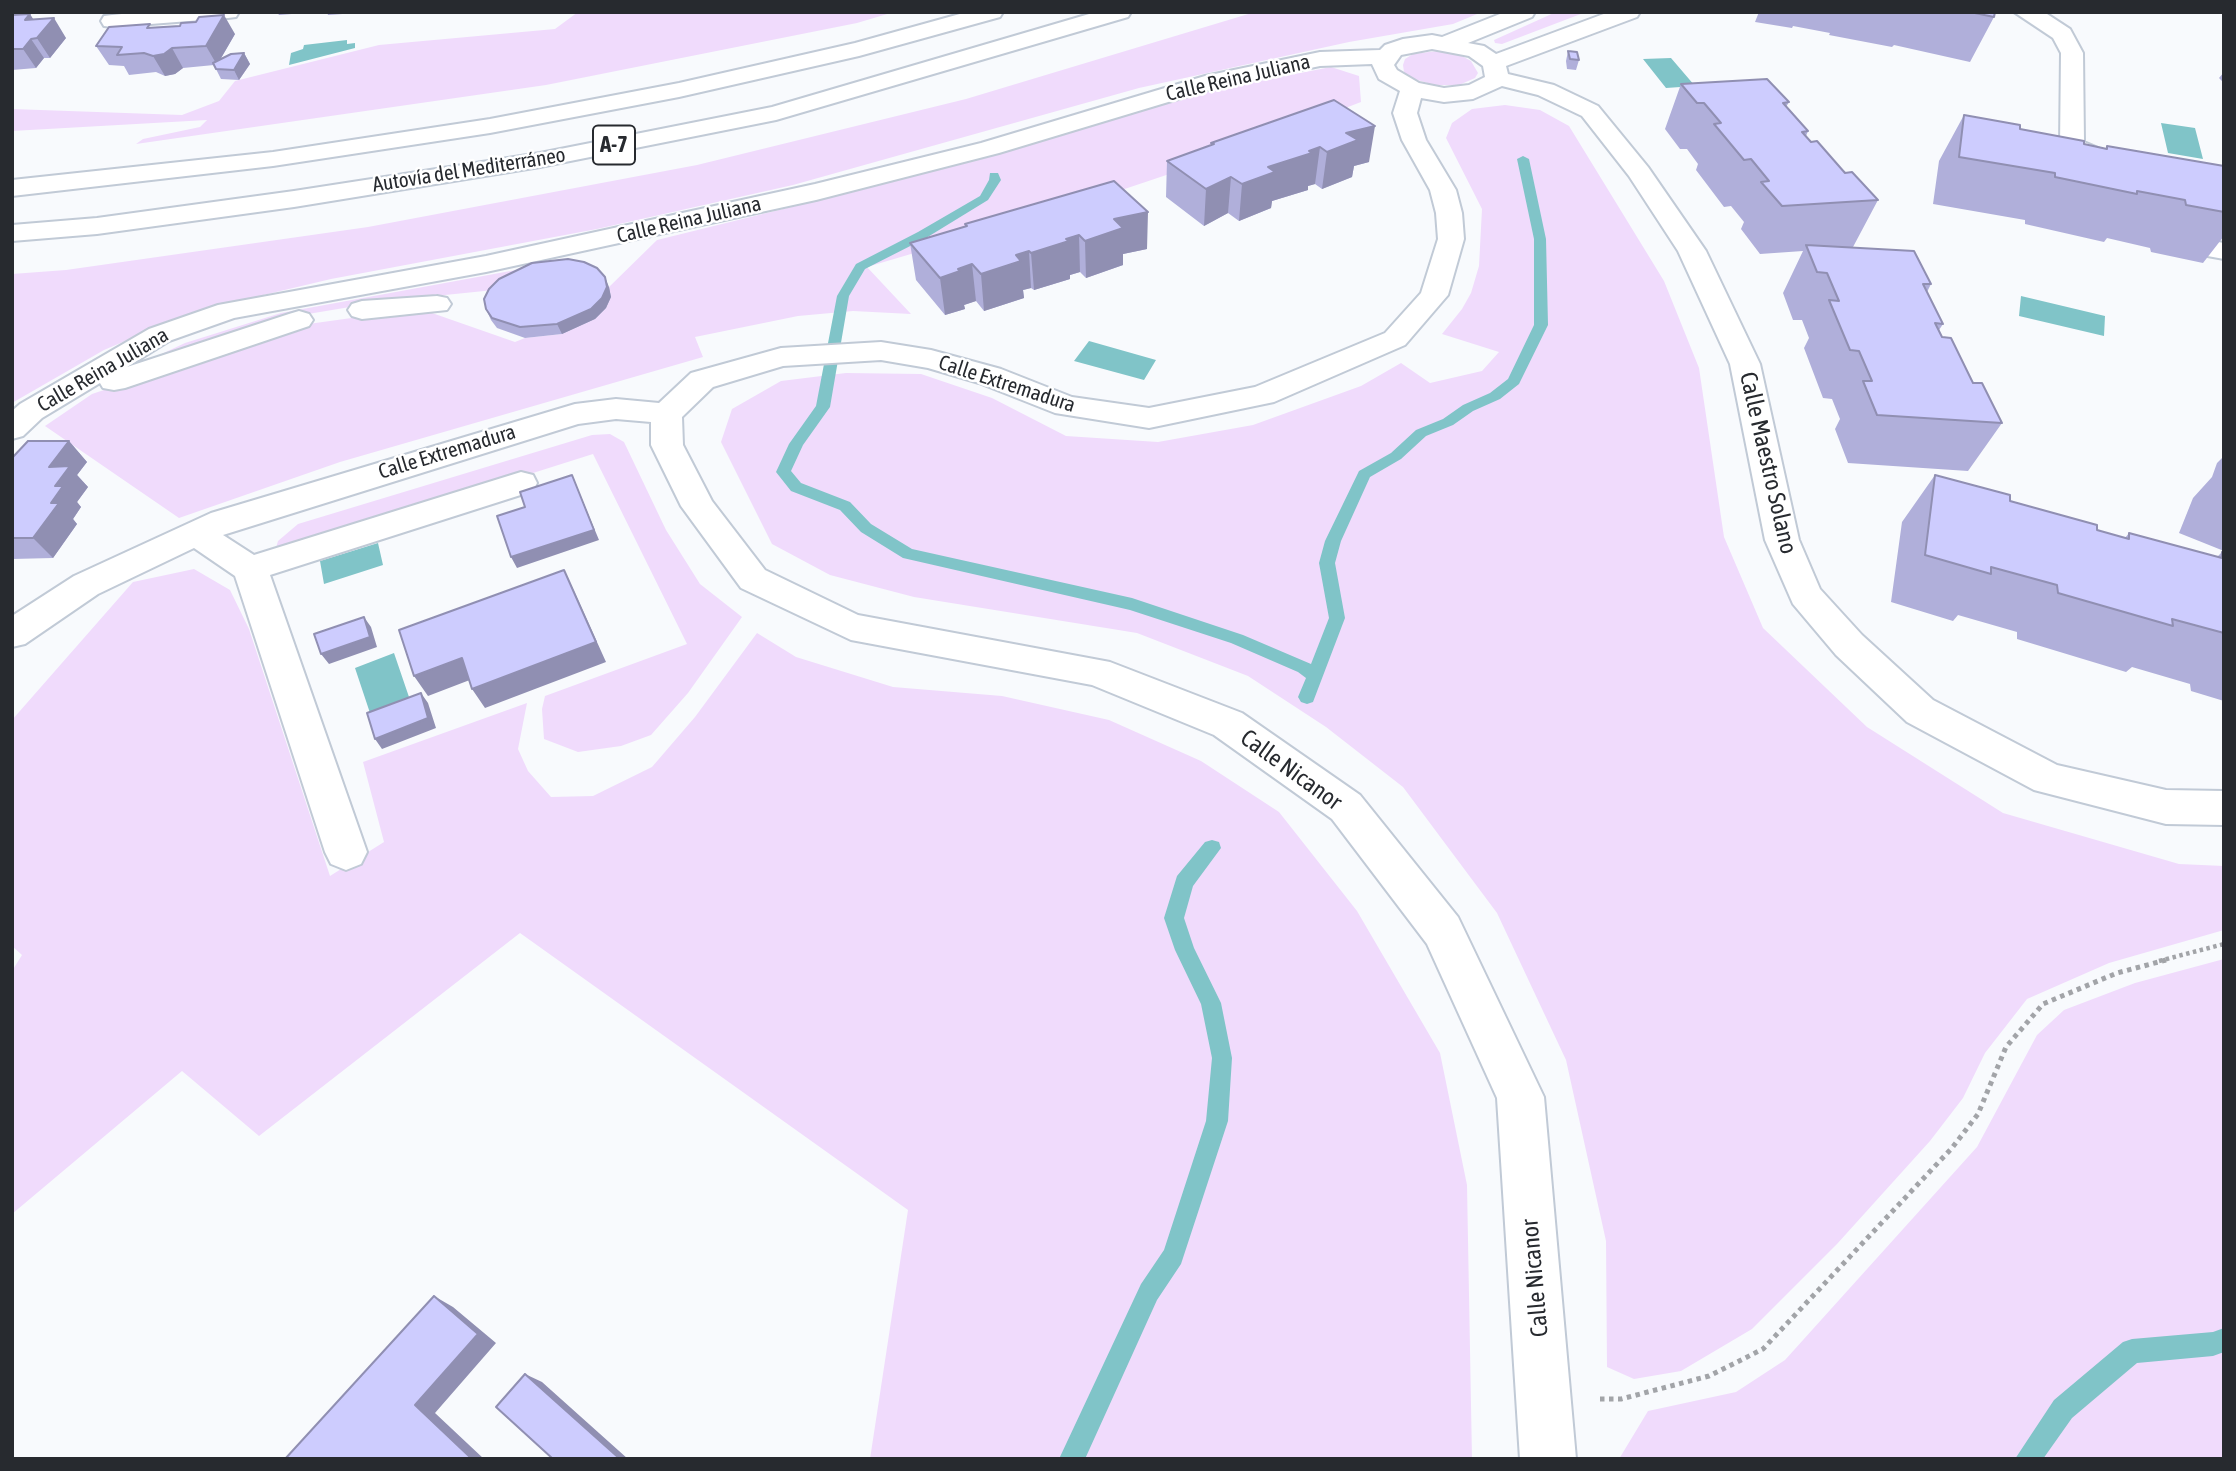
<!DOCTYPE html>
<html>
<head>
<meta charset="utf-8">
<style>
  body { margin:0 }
  #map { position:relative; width:2236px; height:1471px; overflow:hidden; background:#f8fafd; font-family:"Asap Condensed",sans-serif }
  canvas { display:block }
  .frame { position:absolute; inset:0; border:14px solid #272a2f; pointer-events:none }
</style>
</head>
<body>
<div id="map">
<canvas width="2236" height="1471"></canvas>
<div class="frame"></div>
</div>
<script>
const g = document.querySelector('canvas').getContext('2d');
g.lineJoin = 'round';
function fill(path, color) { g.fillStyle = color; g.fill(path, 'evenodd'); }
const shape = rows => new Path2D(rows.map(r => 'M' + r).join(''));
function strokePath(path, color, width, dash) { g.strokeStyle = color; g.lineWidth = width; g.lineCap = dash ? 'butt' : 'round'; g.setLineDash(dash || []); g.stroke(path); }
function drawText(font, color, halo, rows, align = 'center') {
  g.font = font + ' "Asap Condensed",sans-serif'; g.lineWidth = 5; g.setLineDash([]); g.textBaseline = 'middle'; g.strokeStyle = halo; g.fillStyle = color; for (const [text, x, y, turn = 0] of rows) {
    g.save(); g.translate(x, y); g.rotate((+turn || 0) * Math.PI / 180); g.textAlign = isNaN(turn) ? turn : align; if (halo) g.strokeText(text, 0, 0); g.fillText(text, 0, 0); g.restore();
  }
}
fill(shape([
  [578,12,894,12,857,23,546,85,136,144,143,139,200,127,207,120,12,131,12,109,182,115,219,101,235,81,379,45,555,29],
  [1255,12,1482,12,1453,24,1349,42,1139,88,793,185,597,229,331,279,196,311,104,350,12,403,12,274,66,270,368,227,697,165,966,99],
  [1556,12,1586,12,1502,44,1495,43,1494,40],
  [1437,51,1462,56,1471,61,1478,73,1475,78,1459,85,1434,85,1411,78,1404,72,1403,65,1405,59,1413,54],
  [1331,67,1359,76,1361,102,1205,162,1080,204,867,267,911,314,853,311,798,316,695,337,703,357,340,462,179,518,45,426,92,394,294,326,409,310,432,313,515,342,525,338,562,334,595,319,606,308,611,297,609,287,657,240,856,191,1188,95],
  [1505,105,1540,110,1569,126,1664,281,1699,368,1724,537,1763,628,1867,727,2003,813,2179,864,2224,866,2224,930,2109,963,2027,999,1985,1053,1963,1098,1930,1141,1837,1244,1752,1329,1681,1371,1634,1379,1607,1367,1606,1241,1566,1060,1497,913,1403,787,1326,727,1248,676,1137,633,914,597,830,575,772,544,721,442,732,409,781,381,846,373,921,374,992,398,1066,436,1158,442,1253,425,1361,386,1401,363,1430,383,1482,371,1499,352,1442,334,1462,309,1471,293,1479,266,1482,209,1446,138,1452,123,1472,109],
  [554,263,504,289,386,301,284,318,121,373,185,343,281,313],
  [610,434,624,442,666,530,700,584,742,617,688,693,651,735,621,746,578,752,544,739,542,709,545,696,687,644,593,454,274,555,278,541,298,524,592,435],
  [194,569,230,590,249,629,330,876,384,842,363,762,527,703,518,749,528,771,551,797,593,796,652,767,695,717,757,633,796,657,893,687,1002,696,1109,720,1201,761,1279,812,1357,911,1440,1053,1467,1185,1472,1459,870,1459,908,1210,520,933,259,1136,182,1071,12,1214,12,971,22,955,12,946,12,720,133,582],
  [2224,959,2224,1459,1619,1459,1648,1411,1736,1392,1785,1360,1977,1147,2037,1035,2064,1010,2135,983]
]), '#f0dbfc');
fill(shape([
  [347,40,347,44,355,43,355,48,289,65,291,53,303,49,304,45],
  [1671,58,1695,86,1666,88,1643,59],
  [2161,123,2195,128,2203,159,2168,153],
  [2021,296,2105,316,2104,336,2019,316],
  [1089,341,1156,360,1144,380,1074,361],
  [378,543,383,565,324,584,320,561],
  [394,653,409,697,370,713,355,668]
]), '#80c4c8');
fill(shape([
  [1523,156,1529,159,1546,239,1548,325,1519,384,1500,399,1473,411,1453,425,1426,436,1401,459,1370,477,1341,541,1335,563,1345,618,1313,702,1307,704,1301,702,1298,697,1306,678,1298,672,1231,643,1130,610,903,558,861,532,840,510,791,491,776,472,789,444,816,406,837,296,856,264,918,232,980,196,989,180,990,173,998,173,1001,180,988,200,926,238,865,269,849,296,830,407,803,445,791,471,801,483,850,502,871,524,912,549,1132,598,1243,635,1311,664,1329,618,1319,563,1325,541,1359,471,1391,453,1416,430,1443,419,1463,405,1490,393,1508,379,1534,325,1534,239,1517,159,1523,156],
  [1212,840,1219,842,1221,848,1193,886,1184,918,1194,948,1221,1003,1232,1058,1228,1121,1181,1264,1157,1300,1085,1459,1059,1459,1141,1284,1164,1250,1206,1121,1212,1058,1201,1004,1175,950,1164,918,1177,876,1205,842,1212,840],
  [2224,1328,2224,1352,2213,1356,2137,1363,2072,1418,2043,1459,2015,1459,2054,1400,2123,1342,2132,1339,2213,1332,2224,1328]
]), '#80c4c8');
const minor = shape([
  [141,12,239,12,236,17,228,18,112,27,104,26,101,21,104,16,112,15,141,12],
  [1505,12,1535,12,1532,17,1468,43,1484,46,1496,54,1609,12,1640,12,1637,17,1506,66,1508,74,1554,85,1598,106,1648,167,1706,251,1760,364,1799,540,1820,589,1862,635,1933,700,2057,765,2166,790,2224,791,2224,825,2166,824,2034,790,1907,722,1836,655,1793,604,1765,540,1730,364,1678,251,1629,176,1582,116,1538,95,1502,86,1473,99,1444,102,1421,98,1417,113,1426,140,1456,190,1462,213,1464,239,1448,295,1405,345,1274,402,1149,428,1055,413,979,383,928,368,881,360,783,366,713,387,682,417,683,445,712,501,765,570,858,615,1110,662,1242,713,1360,795,1458,917,1544,1097,1576,1459,1520,1459,1497,1098,1427,944,1332,819,1214,735,1092,685,851,640,741,588,681,506,651,445,651,422,616,419,578,424,223,535,254,555,521,472,533,475,537,483,533,491,270,575,367,852,361,864,346,870,331,864,325,852,235,576,194,548,98,594,25,644,12,647,12,616,74,576,211,513,575,404,616,399,659,403,691,373,781,348,881,342,931,350,1001,369,1072,397,1149,408,1255,387,1385,333,1421,293,1438,239,1436,213,1430,190,1402,140,1393,113,1400,91,1379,79,1372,64,1320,66,1218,87,999,153,816,200,486,272,234,318,169,341,127,367,289,314,299,311,309,314,313,320,309,326,125,388,114,390,103,388,100,383,42,418,23,436,12,439,12,411,20,404,149,329,218,305,486,256,815,184,981,143,1205,76,1320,52,1380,50,1385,45,1403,39,1432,35,1442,37,1505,12],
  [1432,49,1469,56,1483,66,1485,77,1469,85,1444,88,1419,83,1397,70,1394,65,1401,55,1432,49],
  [2014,12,2044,12,2070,29,2083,53,2084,142,2124,159,2128,164,2124,169,2115,172,2106,169,2063,151,2060,146,2061,53,2053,38,2014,12],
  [2212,241,2224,243,2224,259,2202,255,2198,249,2202,243,2212,241],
  [437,296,447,298,451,304,447,310,362,319,352,316,348,310,352,304,362,301,437,296]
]);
const highway = shape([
  [967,12,1003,12,1000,17,859,56,679,97,490,133,273,166,12,196,12,180,273,152,490,119,679,83,855,43,967,12],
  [1096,12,1131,12,1128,17,776,120,540,167,294,207,97,234,12,241,12,225,97,218,294,191,540,153,772,107,1096,12]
]);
strokePath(minor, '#c1cad6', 4);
strokePath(highway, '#c1cad6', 4);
strokePath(shape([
  [2159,961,2224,944]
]), '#a2a4a8', 4.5, [3.5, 3.5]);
strokePath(shape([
  [1600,1399,1621,1399,1709,1376,1763,1349,1952,1148,1978,1114,2006,1047,2043,1004,2117,973,2166,960]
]), '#a2a4a8', 5, [4.5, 4.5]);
fill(minor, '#fff');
fill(highway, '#fff');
fill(shape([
  [277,12,317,12,279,15],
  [327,12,358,12,357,13,328,15],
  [1759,12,1995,12,1994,17,1970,62,1894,45,1892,47,1829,35,1830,33,1793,26,1792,28,1755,22],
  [12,15,33,20,66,38,50,58,44,58,36,68,12,70],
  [180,26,235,34,220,60,244,53,250,64,239,80,221,79,214,65,183,68,175,74,165,76,156,72,129,75,124,66,109,65,96,46,152,28],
  [1568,51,1579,60,1576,70,1567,69,1566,61],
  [2224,72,2224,83,2219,78],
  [1681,84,1789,102,1786,107,1808,131,1806,136,1811,142,1878,200,1853,247,1931,284,1927,292,1943,324,1939,330,1942,337,2002,423,1968,471,1848,463,1835,429,1840,419,1832,399,1823,398,1804,348,1809,338,1802,320,1793,320,1783,293,1803,251,1760,254,1741,229,1744,222,1731,206,1724,207,1696,170,1698,164,1687,149,1680,149,1665,129],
  [1334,100,1369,162,1354,166,1352,177,1322,189,1315,184,1308,186,1308,190,1272,201,1271,208,1239,221,1228,213,1204,226,1166,197,1167,161,1211,145,1211,143],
  [1964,115,2084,144,2105,149,2107,146,2224,166,2224,236,2203,263,2151,252,2150,248,2107,238,2104,242,2025,224,2025,220,1933,204,1939,161],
  [1114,181,1147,249,1123,254,1123,265,1086,278,1080,272,1070,275,1070,279,1034,290,1031,288,1023,290,1024,298,984,311,976,301,964,305,965,309,945,315,916,280,910,243,965,226,965,224],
  [609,287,611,297,606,308,595,319,562,334,525,338,497,328,491,320,486,309],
  [69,441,87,462,77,475,88,487,77,502,81,507,73,519,77,524,53,558,12,559,12,458],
  [2224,456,2224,551,2179,533,2193,498,2212,477,2217,463],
  [1935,475,2097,530,2125,538,2129,533,2217,557,2222,552,2224,553,2224,701,2191,691,2190,684,2132,667,2126,672,2017,639,2017,632,1958,615,1953,621,1891,602,1902,522]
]), '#b0afda');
fill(shape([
  [30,14,42,33,54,18,66,38,50,58,25,20],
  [224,15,235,34,217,65,206,46],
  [31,39,44,58,36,68,23,49],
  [172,48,183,68,175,74,165,76,153,56],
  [244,53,250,64,239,80,234,70],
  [1375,126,1369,162,1354,166,1352,177,1322,189,1327,152,1346,133],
  [1320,147,1315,184,1308,186,1308,190,1272,201,1271,208,1239,221,1242,184,1268,167],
  [1231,177,1228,213,1204,226,1206,189],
  [1148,212,1147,249,1123,254,1123,265,1086,278,1085,241,1114,219],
  [1079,235,1080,272,1070,275,1070,279,1034,290,1031,253],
  [1029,251,1031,288,1023,290,1024,298,984,311,981,274,1016,255],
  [972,264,976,301,964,305,965,309,945,315,940,278,958,269],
  [605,277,609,287,611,297,606,308,595,319,562,334,557,324],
  [69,441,87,462,77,475,88,487,77,502,81,507,73,519,77,524,53,558,33,538,51,503,55,486,49,467],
  [572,475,599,540,517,568,511,557],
  [564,570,574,591,606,662,485,708,472,689],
  [364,617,371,627,377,647,329,664,321,654],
  [462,658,475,678,428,696,414,676],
  [421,693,428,703,436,728,382,749,375,739],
  [434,1296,453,1307,496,1343,435,1413,484,1459,472,1459,415,1405],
  [525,1374,542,1382,628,1459,620,1459]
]), '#908fb2');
const building = shape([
  [1970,12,1995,12,1994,17,1970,12],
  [30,14,25,20,54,18,37,38,31,39,23,49,12,49,12,15,30,14],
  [224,15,206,46,172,48,164,54,153,56,144,53,117,55,122,47,96,46,109,27,150,24,147,28,180,26,181,23,196,22,199,17,224,15],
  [1568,51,1577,52,1579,60,1570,59,1568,51],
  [244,53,234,70,216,69,213,63,231,54,244,53],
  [1767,79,1789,102,1783,103,1808,131,1802,132,1811,142,1817,141,1845,173,1852,172,1878,200,1782,206,1761,182,1769,181,1751,159,1744,160,1714,124,1721,123,1704,103,1697,103,1681,84,1767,79],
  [1334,100,1375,126,1346,133,1358,140,1327,152,1320,147,1309,151,1312,153,1268,167,1275,172,1242,184,1231,177,1206,189,1167,161,1214,144,1211,143,1334,100],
  [1964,115,2020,125,2020,129,2084,141,2084,144,2107,149,2107,146,2224,166,2224,212,2186,205,2185,200,2137,191,2137,194,2055,177,2055,173,1959,157,1964,115],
  [1114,181,1148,212,1114,219,1123,228,1085,241,1079,235,1066,239,1069,241,1031,253,1029,251,1016,255,1021,261,981,274,972,264,958,269,960,271,940,278,910,243,967,226,965,224,1114,181],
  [1806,245,1914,251,1931,284,1923,284,1943,324,1935,323,1942,337,1951,338,1973,383,1982,383,2002,423,1877,415,1863,381,1872,381,1859,351,1850,350,1829,300,1839,301,1827,273,1817,272,1806,245],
  [568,259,584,262,597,268,605,277,607,287,602,298,591,309,557,324,520,327,492,318,486,309,484,299,489,289,499,279,532,263,568,259],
  [28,441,69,441,49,467,70,466,55,486,63,486,51,503,59,503,33,538,12,538,12,458,28,441],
  [572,475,594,530,511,557,497,516,525,507,520,492,572,475],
  [1935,475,2010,495,2010,501,2097,525,2097,530,2129,539,2129,533,2222,558,2222,552,2224,553,2224,633,2172,619,2173,626,2058,593,2057,585,1991,567,1991,574,1925,555,1935,475],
  [564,570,596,642,472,689,462,658,414,676,399,630,564,570],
  [364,617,370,637,321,654,314,634,364,617],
  [421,693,428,718,375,739,367,713,421,693],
  [434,1296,478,1334,415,1405,472,1459,285,1459,434,1296],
  [525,1374,620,1459,553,1459,496,1407,525,1374]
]);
fill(building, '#cdccfe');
strokePath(building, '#908fb2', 2);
drawText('21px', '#272a2f', '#fff', [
  ["Calle Reina Juliana",1238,78,-13],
  ["Autovía del Mediterráneo",469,170,-9],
  ["Calle Reina Juliana",689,220,-13],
  ["Calle Reina Juliana",103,370,-30],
  ["Calle Extremadura",1007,384,18],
  ["Calle Extremadura",447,452,-17]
]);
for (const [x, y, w] of [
  [614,145,42]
]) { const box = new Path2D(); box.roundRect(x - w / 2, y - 19.5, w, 39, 5); g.fillStyle = '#fff'; g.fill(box); strokePath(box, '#272a2f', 2); }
drawText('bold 23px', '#272a2f', null, [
  ["A-7",614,145]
]);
drawText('24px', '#272a2f', '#fff', [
  ["Calle Maestro Solano",1768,463,77],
  ["Calle Nicanor",1291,770,36],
  ["Calle Nicanor",1535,1278,-95]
]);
</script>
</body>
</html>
